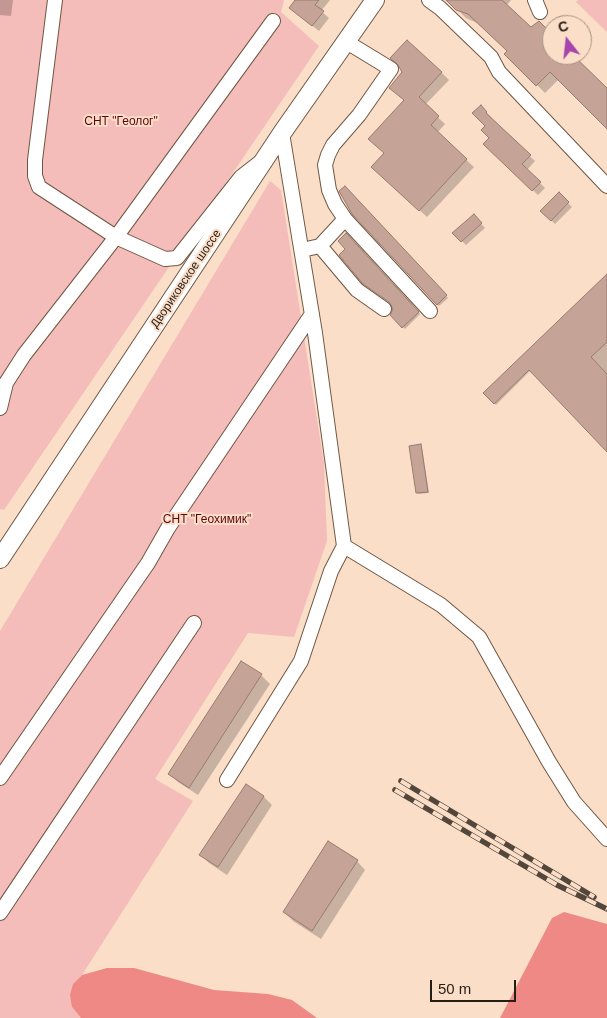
<!DOCTYPE html>
<html>
<head>
<meta charset="utf-8">
<style>
  body { margin:0 }
  #map { position:relative; width:607px; height:1018px; overflow:hidden; background:#fadec8; font-family:Arial,sans-serif }
  canvas { display:block }
  .north { position:absolute; left:542px; top:15px; width:50px; height:50px; box-sizing:border-box; background:#fadec8; border:1px solid #a59180; border-radius:50%; rotate:344deg; font-size:14px; font-weight:700; line-height:20px; text-align:center; color:#261d15 }
  .north::after { content:''; display:block; margin:auto; width:18px; height:22px; background:#a645ac; clip-path:polygon(50% 0,100% 100%,50% 72%,0 100%) }
  .scale { position:absolute; left:430px; top:980px; width:86px; height:22px; box-sizing:border-box; border:2px solid #261d15; border-top:0; padding-left:6px; font-size:15px; line-height:18px; white-space:nowrap; color:#261d15; -webkit-text-stroke:4px #fadec8; paint-order:stroke }
</style>
</head>
<body>
<div id="map">
<canvas width="607" height="1018"></canvas>
<div class="north">С</div>
<div class="scale">50 m</div>
</div>
<script>
const g = document.querySelector('canvas').getContext('2d');
g.lineJoin = 'round';
function fill(path, color) { g.fillStyle = color; g.fill(path, 'evenodd'); }
const shape = rows => new Path2D(rows.map(r => 'M' + r).join(''));
function strokePath(path, color, width, dash) { g.strokeStyle = color; g.lineWidth = width; g.lineCap = dash ? 'butt' : 'round'; g.setLineDash(dash || []); g.stroke(path); }
function drawText(font, color, halo, rows, align = 'center') {
  g.font = font + ' Arial,sans-serif'; g.lineWidth = 4; g.setLineDash([]); g.textBaseline = 'middle'; g.strokeStyle = halo; g.fillStyle = color; for (const [text, x, y, turn = 0] of rows) {
    g.save(); g.translate(x, y); g.rotate((+turn || 0) * Math.PI / 180); g.textAlign = isNaN(turn) ? turn : align; if (halo) g.strokeText(text, 0, 0); g.fillText(text, 0, 0); g.restore();
  }
}
fill(shape([
  [0,0,284,0,281,12,319,46,4,510,0,509],
  [578,0,607,0,607,32,576,2],
  [270,181,281,190,324,464,327,541,294,637,248,633,155,779,193,801,82,975,73,984,72,1007,81,1018,0,1018,0,631]
]), '#f4bdba');
fill(shape([
  [564,912,607,924,607,1018,500,1018,552,918],
  [107,968,134,968,214,990,268,994,292,1000,317,1018,81,1018,72,1007,70,995,73,984,82,975]
]), '#ef8985');
fill(shape([
  [0,0,13,0,11,16,0,15],
  [297,0,330,0,321,11,329,18,319,31,297,14],
  [448,0,511,0,506,6,531,29,552,35,552,55,572,55,607,90,607,127,559,79,545,93,506,54,508,51,477,23,466,18],
  [441,72,449,80,425,105,445,124,437,133,474,167,427,217,380,174,385,154,369,139],
  [481,107,492,118,490,119,535,161,527,170,545,188,538,195,485,144,491,138],
  [346,189,448,298,439,306,353,213],
  [559,194,572,207,555,224,542,211],
  [474,216,485,228,466,245,454,233],
  [346,235,420,314,405,329,392,315,394,309,391,302,347,249],
  [607,276,607,451,531,370,496,405,485,393],
  [421,445,422,447,429,493,418,494,417,492],
  [241,663,261,675,270,684,198,795,178,782,169,774],
  [263,796,272,805,227,875,209,863,201,855],
  [357,861,365,870,321,939,293,921,284,912]
]), '#0003');
const building = shape([
  [295,0,319,0,315,5,324,11,312,26,289,8,295,0],
  [446,0,502,0,531,27,539,21,552,34,552,55,573,55,607,88,607,129,550,72,536,86,504,54,507,51,468,14,456,10,446,0],
  [407,40,442,72,419,97,439,116,431,125,467,159,419,211,371,167,384,153,368,139,404,100,389,88,402,72,398,65,390,58,407,40],
  [481,105,487,112,486,113,531,155,522,164,541,182,532,191,483,144,489,138,481,130,485,126,472,113,481,105],
  [345,186,447,295,437,305,352,214,339,191,345,186],
  [559,192,569,202,551,221,540,211,559,192],
  [474,214,482,223,461,242,452,233,474,214],
  [346,233,419,312,402,328,390,315,393,309,389,302,363,284,339,255,345,249,338,241,346,233],
  [607,274,607,342,591,357,607,374,607,452,529,370,494,404,483,393,607,274],
  [421,444,428,492,416,493,409,446,421,444],
  [241,661,262,674,189,788,168,774,241,661],
  [246,784,264,796,218,867,199,855,246,784],
  [328,841,358,860,312,931,283,912,328,841]
]);
fill(building, '#c5a497');
strokePath(building, '#997a6e', 1);
const minor = shape([
  [55,0,35,160,35,176,39,187,116,237,165,259,177,258,241,177,259,163],
  [429,0,440,8,491,57,499,72,607,186],
  [535,0,540,12],
  [345,41,391,69,359,115,333,145,328,155,325,165,329,190,335,204,345,219,430,311],
  [282,133,315,333,344,546,441,605,479,637,549,762,574,802,607,839],
  [320,246,345,219],
  [302,250,320,246,357,290,384,309],
  [0,408,6,383,24,355,116,237,273,21],
  [0,778,148,563,168,528,312,314],
  [227,780,301,661,331,571,344,546],
  [0,913,194,623]
]);
const major = shape([
  [0,559,282,133,375,0]
]);
strokePath(minor, '#6f5744', 16);
strokePath(major, '#6f5744', 20);
strokePath(minor, '#fff', 14);
strokePath(major, '#fff', 18);
const rail = shape([
  [401,781,594,897],
  [395,790,557,885,607,909]
]);
strokePath(rail, '#53463b', 5.5);
strokePath(rail, '#fadec8', 4, [11]);
drawText('12px', '#620310', '#fadec8', [
  ["СНТ \"Геолог\"",121,122],
  ["СНТ \"Геохимик\"",207,520]
]);
drawText('12px', '#261d15', '#fadec8', [
  ["Двориковское шоссе",186,279,-56]
]);
</script>
</body>
</html>
